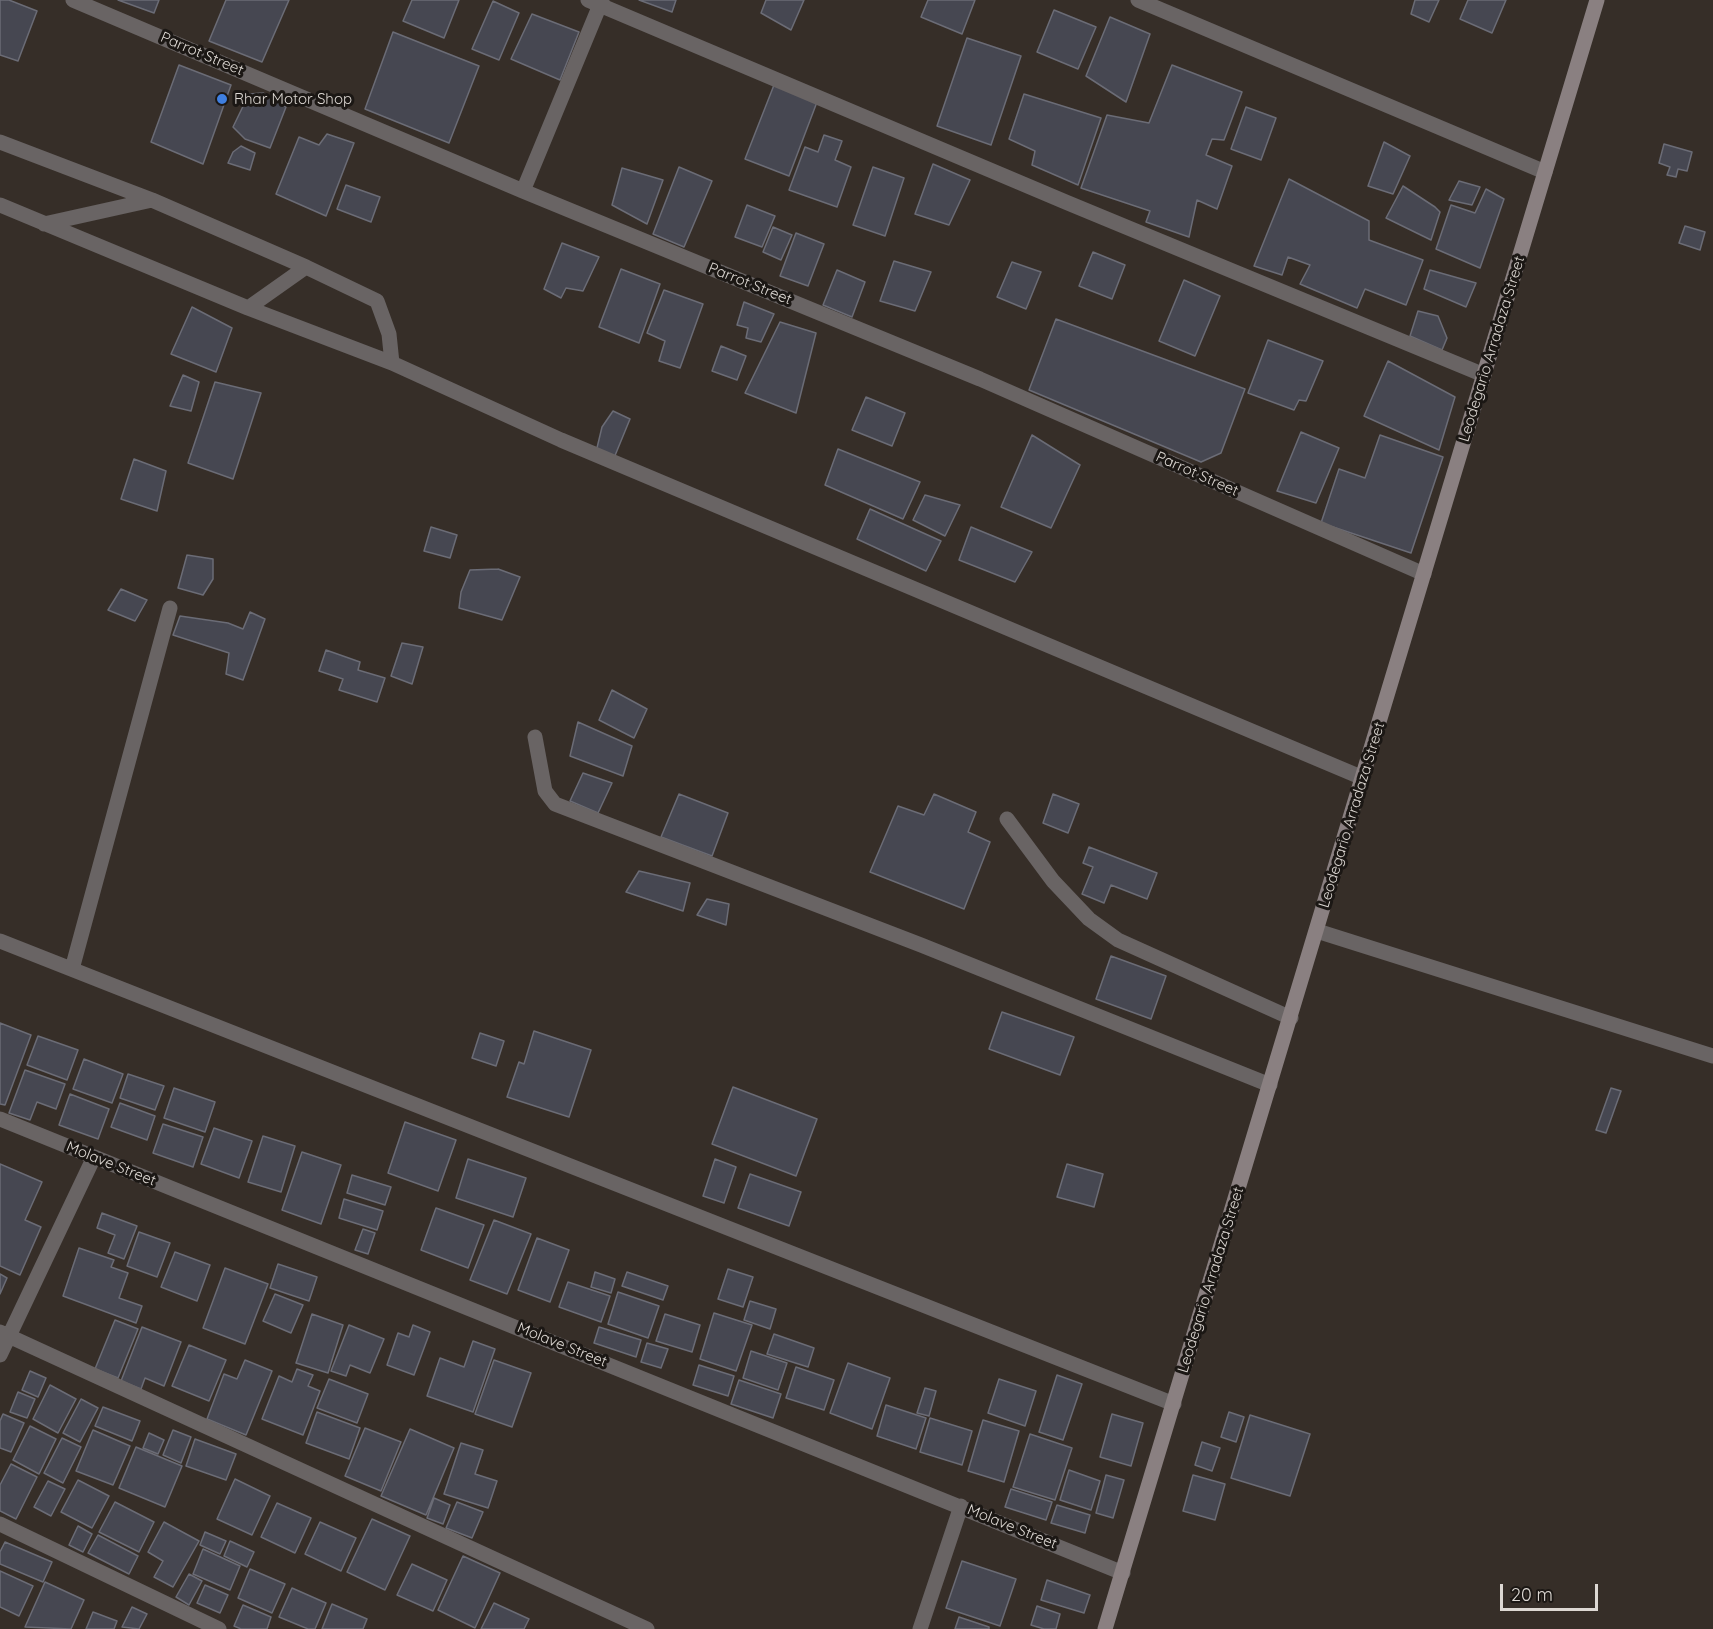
<!DOCTYPE html>
<html>
<head>
<meta charset="utf-8">
<style>
  body { margin:0 }
  #map { position:relative; width:1713px; height:1629px; overflow:hidden; background:#362e28; font-family:Quicksand,sans-serif }
  canvas { display:block }
  .scale { position:absolute; left:1500px; top:1584px; width:98px; height:27px; box-sizing:border-box; border:3px solid #ddd8d3; border-top:0; padding-left:8px; font-size:18px; line-height:21px; white-space:nowrap; color:#ddd8d3; -webkit-text-stroke:4px #1b1714; paint-order:stroke }
</style>
</head>
<body>
<div id="map">
<canvas width="1713" height="1629"></canvas>
<div class="scale">20 m</div>
</div>
<script>
const g = document.querySelector('canvas').getContext('2d');
g.lineJoin = 'round';
function fill(path, color) { g.fillStyle = color; g.fill(path, 'evenodd'); }
const shape = rows => new Path2D(rows.map(r => 'M' + r).join(''));
function strokePath(path, color, width, dash) { g.strokeStyle = color; g.lineWidth = width; g.lineCap = dash ? 'butt' : 'round'; g.setLineDash(dash || []); g.stroke(path); }
function drawText(font, color, halo, rows, align = 'center') {
  g.font = font + ' Quicksand,sans-serif'; g.lineWidth = 6; g.setLineDash([]); g.textBaseline = 'middle'; g.strokeStyle = halo; g.fillStyle = color; for (const [text, x, y, turn = 0] of rows) {
    g.save(); g.translate(x, y); g.rotate((+turn || 0) * Math.PI / 180); g.textAlign = isNaN(turn) ? turn : align; if (halo) g.strokeText(text, 0, 0); g.fillText(text, 0, 0); g.restore();
  }
}
const building = shape([
  [0,0,9,0,37,11,18,61,0,55,0,0],
  [118,0,159,0,154,13,118,0],
  [226,0,289,0,262,62,209,41,226,0],
  [412,0,459,0,444,38,403,21,412,0],
  [639,0,676,0,672,12,639,0],
  [766,0,804,0,791,30,761,13,766,0],
  [928,0,975,0,962,34,921,17,928,0],
  [1415,0,1439,0,1429,22,1411,14,1415,0],
  [1468,0,1506,0,1492,33,1460,19,1468,0],
  [493,1,519,13,499,60,472,49,493,1],
  [1054,10,1096,27,1078,69,1037,52,1054,10],
  [532,14,579,32,560,80,511,59,532,14],
  [1110,17,1150,34,1126,102,1086,76,1110,17],
  [393,32,479,66,449,143,365,109,393,32],
  [967,38,1021,56,991,145,937,126,967,38],
  [179,65,231,85,203,164,151,142,179,65],
  [1172,65,1242,92,1224,140,1212,139,1206,155,1232,166,1217,209,1197,200,1189,237,1146,222,1150,211,1081,188,1107,115,1149,123,1172,65],
  [774,85,817,102,789,176,745,159,774,85],
  [263,93,286,107,270,148,245,139,233,127,249,94,263,93],
  [1024,94,1101,118,1078,185,1032,165,1035,151,1009,139,1024,94],
  [1246,107,1276,118,1261,160,1231,149,1246,107],
  [327,134,354,143,326,216,276,194,299,137,319,145,327,134],
  [824,135,842,141,835,160,851,167,837,207,789,190,805,147,818,152,824,135],
  [1384,142,1410,156,1393,194,1368,186,1384,142],
  [1664,144,1692,152,1687,171,1678,169,1676,177,1667,175,1670,167,1659,163,1664,144],
  [241,146,255,153,250,170,228,163,233,152,241,146],
  [933,164,970,180,949,225,915,214,933,164],
  [679,167,712,181,684,247,653,234,679,167],
  [873,167,904,178,885,236,853,225,873,167],
  [622,168,663,180,647,224,612,205,622,168],
  [1289,179,1369,221,1369,240,1423,260,1406,305,1365,289,1357,308,1300,284,1310,265,1288,257,1282,275,1254,266,1289,179],
  [1459,181,1480,187,1472,205,1449,200,1459,181],
  [346,185,380,197,371,222,337,209,346,185],
  [1403,186,1435,207,1440,212,1431,240,1386,218,1403,186],
  [1486,189,1504,199,1480,268,1436,249,1451,205,1475,213,1486,189],
  [747,205,775,216,762,247,735,237,747,205],
  [1685,226,1705,232,1700,250,1679,243,1685,226],
  [773,227,792,235,781,260,763,252,773,227],
  [796,233,824,244,808,286,780,276,796,233],
  [562,243,599,257,583,291,566,288,561,298,544,289,562,243],
  [1093,252,1125,265,1112,299,1079,286,1093,252],
  [894,261,931,272,915,311,880,301,894,261],
  [1012,262,1041,272,1026,309,997,297,1012,262],
  [621,269,660,284,639,343,599,327,621,269],
  [837,270,865,282,852,317,823,305,837,270],
  [1430,270,1476,283,1466,307,1424,289,1430,270],
  [1184,280,1220,296,1195,356,1159,341,1184,280],
  [664,290,703,304,680,368,659,361,665,341,647,333,664,290],
  [744,302,774,314,761,342,746,338,748,328,737,325,744,302],
  [192,307,232,328,216,372,171,354,192,307],
  [1418,311,1438,316,1447,338,1442,350,1410,336,1418,311],
  [1056,319,1245,389,1221,453,1201,462,1029,390,1056,319],
  [780,322,816,333,796,413,745,393,780,322],
  [1268,340,1323,361,1306,401,1299,400,1294,410,1248,393,1268,340],
  [721,346,746,356,737,380,712,371,721,346],
  [1388,361,1455,397,1439,450,1364,416,1388,361],
  [183,375,199,382,191,411,170,406,183,375],
  [215,382,261,393,233,479,188,463,215,382],
  [866,397,905,413,892,446,852,430,866,397],
  [613,411,630,419,614,458,596,452,602,427,613,411],
  [1301,432,1339,448,1316,503,1277,491,1301,432],
  [1032,435,1080,465,1051,528,1001,507,1032,435],
  [1380,435,1443,457,1411,553,1321,523,1339,469,1365,478,1380,435],
  [838,449,920,482,903,519,825,485,838,449],
  [134,459,166,471,157,511,121,499,134,459],
  [925,495,960,505,945,536,913,520,925,495],
  [870,509,941,541,926,571,857,539,870,509],
  [431,527,457,535,450,558,424,551,431,527],
  [971,527,1032,552,1015,582,959,560,971,527],
  [187,555,213,559,213,579,203,595,178,588,187,555],
  [498,569,520,577,502,620,459,608,461,592,470,570,498,569],
  [121,589,147,600,135,621,108,610,121,589],
  [250,612,265,619,243,680,226,674,229,653,173,635,180,616,228,623,243,629,250,612],
  [402,643,423,647,412,684,391,676,402,643],
  [326,650,360,662,358,670,385,678,377,702,339,690,343,679,319,671,326,650],
  [612,690,647,709,634,738,599,720,612,690],
  [578,722,632,746,623,776,570,756,578,722],
  [583,773,612,783,598,813,570,801,583,773],
  [679,794,728,813,712,856,661,837,679,794],
  [934,794,976,812,968,832,990,842,964,909,870,872,898,806,924,815,934,794],
  [1053,794,1079,804,1068,833,1043,823,1053,794],
  [1089,847,1157,873,1147,899,1111,885,1104,903,1082,894,1093,867,1083,863,1089,847],
  [639,871,690,883,683,911,626,892,639,871],
  [707,899,729,904,726,925,697,915,707,899],
  [1111,956,1166,976,1151,1019,1096,999,1111,956],
  [1002,1012,1074,1037,1060,1075,989,1049,1002,1012],
  [0,1023,31,1035,5,1105,0,1104,0,1023],
  [534,1031,591,1050,569,1117,507,1097,519,1062,524,1064,534,1031],
  [480,1033,504,1041,496,1066,472,1058,480,1033],
  [38,1036,78,1050,67,1080,27,1065,38,1036],
  [84,1059,123,1074,112,1103,73,1089,84,1059],
  [25,1070,65,1084,56,1109,37,1102,30,1120,9,1113,25,1070],
  [128,1074,164,1086,155,1110,120,1098,128,1074],
  [733,1087,817,1119,796,1176,712,1144,733,1087],
  [174,1088,215,1102,205,1132,164,1118,174,1088],
  [1611,1088,1621,1091,1606,1133,1596,1130,1611,1088],
  [70,1094,109,1109,98,1139,59,1125,70,1094],
  [120,1103,155,1116,147,1140,111,1127,120,1103],
  [405,1122,456,1140,438,1191,388,1173,405,1122],
  [163,1124,203,1137,193,1167,153,1153,163,1124],
  [214,1128,252,1141,239,1178,201,1164,214,1128],
  [263,1136,295,1146,281,1192,248,1182,263,1136],
  [302,1152,341,1165,321,1224,282,1210,302,1152],
  [468,1159,526,1178,513,1217,456,1198,468,1159],
  [715,1159,736,1167,724,1203,703,1196,715,1159],
  [0,1164,42,1182,25,1220,41,1227,20,1275,0,1266,0,1164],
  [1067,1164,1103,1174,1094,1207,1057,1197,1067,1164],
  [750,1174,801,1192,789,1226,738,1208,750,1174],
  [352,1175,391,1187,385,1205,347,1193,352,1175],
  [344,1199,383,1211,377,1230,339,1218,344,1199],
  [436,1208,484,1225,468,1268,421,1250,436,1208],
  [102,1213,137,1226,124,1259,108,1253,115,1235,97,1228,102,1213],
  [494,1220,531,1234,507,1294,470,1280,494,1220],
  [363,1229,375,1233,368,1254,355,1250,363,1229],
  [139,1232,170,1243,157,1277,127,1266,139,1232],
  [537,1238,569,1250,550,1302,518,1290,537,1238],
  [79,1248,114,1260,111,1267,128,1273,119,1298,142,1306,136,1323,63,1296,79,1248],
  [175,1252,210,1265,197,1301,161,1287,175,1252],
  [278,1264,317,1277,309,1301,270,1288,278,1264],
  [225,1268,268,1284,245,1344,203,1328,225,1268],
  [728,1269,753,1277,743,1307,718,1299,728,1269],
  [595,1272,615,1279,611,1293,591,1287,595,1272],
  [627,1272,668,1286,663,1300,622,1286,627,1272],
  [0,1274,7,1278,0,1294,0,1274],
  [568,1282,610,1296,601,1322,559,1307,568,1282],
  [618,1292,659,1306,648,1338,608,1324,618,1292],
  [275,1294,303,1305,291,1333,263,1321,275,1294],
  [750,1301,776,1309,770,1329,744,1320,750,1301],
  [714,1313,752,1325,736,1371,700,1359,714,1313],
  [312,1314,343,1325,328,1373,296,1363,312,1314],
  [665,1314,700,1325,692,1352,656,1341,665,1314],
  [115,1320,138,1329,118,1378,95,1369,115,1320],
  [349,1325,384,1339,370,1373,350,1365,346,1376,331,1371,349,1325],
  [413,1325,430,1332,414,1375,387,1365,398,1333,409,1337,413,1325],
  [142,1327,181,1342,164,1386,145,1378,141,1389,121,1381,142,1327],
  [599,1327,641,1340,636,1357,594,1343,599,1327],
  [774,1334,814,1348,808,1367,767,1354,774,1334],
  [473,1341,495,1349,473,1412,427,1396,440,1358,464,1367,473,1341],
  [647,1343,668,1349,661,1368,641,1362,647,1343],
  [189,1345,226,1360,209,1401,172,1386,189,1345],
  [751,1351,787,1363,778,1390,743,1378,751,1351],
  [245,1360,272,1371,246,1435,207,1419,224,1374,237,1379,245,1360],
  [494,1360,531,1373,512,1427,475,1414,494,1360],
  [848,1363,890,1378,872,1429,830,1413,848,1363],
  [699,1365,734,1376,728,1396,693,1385,699,1365],
  [796,1367,834,1380,824,1410,786,1398,796,1367],
  [297,1369,313,1375,308,1386,320,1391,303,1435,262,1419,279,1376,292,1382,297,1369],
  [30,1371,46,1378,38,1397,22,1390,30,1371],
  [1057,1375,1082,1384,1063,1440,1039,1432,1057,1375],
  [329,1379,368,1394,357,1423,317,1408,329,1379],
  [999,1379,1036,1391,1025,1426,988,1413,999,1379],
  [739,1380,781,1394,773,1418,731,1404,739,1380],
  [50,1385,76,1399,58,1433,33,1419,50,1385],
  [925,1388,936,1391,929,1416,917,1413,925,1388],
  [18,1392,35,1399,27,1418,10,1412,18,1392],
  [81,1399,98,1408,80,1442,63,1433,81,1399],
  [886,1405,926,1418,916,1449,877,1436,886,1405],
  [103,1407,140,1421,132,1441,95,1426,103,1407],
  [317,1412,360,1428,349,1459,306,1443,317,1412],
  [1229,1412,1244,1417,1236,1442,1221,1437,1229,1412],
  [3,1414,24,1423,11,1452,0,1448,0,1421,3,1414],
  [1112,1414,1143,1423,1131,1466,1100,1457,1112,1414],
  [1250,1415,1310,1434,1290,1496,1231,1478,1250,1415],
  [930,1418,972,1431,962,1465,920,1452,930,1418],
  [983,1420,1019,1431,1004,1482,968,1471,983,1420],
  [30,1426,56,1439,39,1474,13,1460,30,1426],
  [365,1428,401,1442,381,1491,345,1476,365,1428],
  [410,1429,454,1448,426,1515,381,1496,410,1429],
  [93,1430,130,1446,113,1485,76,1471,93,1430],
  [173,1430,191,1437,181,1463,163,1455,173,1430],
  [149,1433,164,1440,158,1454,143,1448,149,1433],
  [1030,1434,1072,1448,1055,1500,1013,1487,1030,1434],
  [62,1438,81,1447,63,1483,44,1473,62,1438],
  [195,1439,236,1454,226,1480,186,1466,195,1439],
  [1202,1442,1220,1448,1212,1471,1195,1465,1202,1442],
  [461,1443,483,1450,475,1474,497,1481,488,1508,444,1494,461,1443],
  [136,1447,182,1466,165,1507,119,1488,136,1447],
  [11,1464,37,1477,16,1519,0,1511,0,1485,11,1464],
  [1069,1470,1100,1481,1091,1510,1060,1500,1069,1470],
  [1106,1475,1124,1480,1113,1518,1096,1513,1106,1475],
  [1193,1475,1225,1484,1215,1520,1183,1511,1193,1475],
  [235,1479,270,1496,252,1535,217,1519,235,1479],
  [78,1480,109,1496,92,1528,61,1512,78,1480],
  [48,1481,65,1489,51,1516,34,1507,48,1481],
  [1011,1489,1052,1502,1046,1520,1005,1507,1011,1489],
  [434,1498,450,1505,443,1524,427,1518,434,1498],
  [115,1502,154,1522,139,1552,99,1532,115,1502],
  [457,1502,483,1512,472,1538,446,1528,457,1502],
  [277,1503,311,1518,295,1553,261,1537,277,1503],
  [1057,1505,1090,1515,1085,1533,1051,1523,1057,1505],
  [372,1519,410,1536,385,1590,347,1572,372,1519],
  [164,1522,199,1541,173,1587,154,1577,163,1561,148,1552,164,1522],
  [320,1522,356,1538,341,1571,305,1554,320,1522],
  [78,1526,92,1534,83,1552,69,1545,78,1526],
  [205,1532,226,1541,220,1554,200,1545,205,1532],
  [98,1535,138,1556,129,1574,88,1553,98,1535],
  [230,1541,254,1552,247,1567,224,1556,230,1541],
  [5,1542,52,1562,43,1582,0,1564,0,1552,5,1542],
  [203,1549,240,1566,230,1590,193,1574,203,1549],
  [463,1556,500,1573,475,1628,438,1610,463,1556],
  [962,1561,1016,1579,1000,1626,946,1608,962,1561],
  [412,1564,447,1580,433,1611,397,1595,412,1564],
  [250,1569,285,1584,272,1613,238,1598,250,1569],
  [0,1571,33,1586,19,1616,0,1607,0,1571],
  [189,1574,202,1581,189,1605,176,1597,189,1574],
  [1047,1580,1090,1595,1084,1613,1041,1600,1047,1580],
  [45,1582,84,1600,71,1629,25,1627,45,1582],
  [205,1585,228,1595,220,1613,197,1603,205,1585],
  [292,1588,326,1603,315,1629,308,1629,279,1617,292,1588],
  [494,1603,529,1619,524,1629,481,1629,494,1603],
  [332,1604,367,1619,363,1629,322,1629,332,1604],
  [243,1605,271,1617,267,1629,241,1629,234,1626,243,1605],
  [1037,1606,1060,1614,1056,1629,1044,1629,1031,1625,1037,1606],
  [132,1607,147,1614,139,1629,122,1627,132,1607],
  [93,1612,117,1621,114,1629,86,1629,93,1612],
  [959,1617,989,1627,989,1629,955,1629,959,1617]
]);
fill(building, '#464751');
strokePath(building, '#6b6c76', 1.5);
strokePath(shape([
  [1317,931,1713,1056]
]), '#696464', 15);
strokePath(shape([
  [73,0,523,191,980,379,1424,574],
  [588,0,1068,203,1484,375],
  [1138,0,1545,172],
  [0,142,152,200,306,267,377,301,389,334,392,363],
  [523,191,602,0],
  [0,205,248,308,392,363,561,440,1363,778],
  [44,224,152,200],
  [248,308,306,267],
  [535,737,545,791,555,804,921,945,1270,1085],
  [1007,819,1053,881,1089,919,1118,940,1291,1018],
  [0,941,1174,1404],
  [72,969,170,608],
  [0,1119,1123,1573],
  [0,1332,647,1629],
  [0,1355,94,1157],
  [0,1524,219,1629],
  [920,1629,961,1506]
]), '#696464', 15);
strokePath(shape([
  [1105,1629,1597,0]
]), '#8a8081', 15);
for (const [x, y, r, color] of [
  [222,99,6,"#3f7fe0"]
]) { const dot = new Path2D(); dot.arc(x, y, r, 0, 2 * Math.PI); g.fillStyle = color; g.fill(dot); strokePath(dot, '#1b1714', 2); }
drawText('15px', '#ddd8d3', '#1b1714', [
  ["Parrot Street",202,54,23],
  ["Parrot Street",750,284,22],
  ["Leodegario Arradaza Street",1492,349,-73],
  ["Parrot Street",1197,474,24],
  ["Leodegario Arradaza Street",1352,815,-73],
  ["Molave Street",111,1164,22],
  ["Leodegario Arradaza Street",1211,1280,-73],
  ["Molave Street",562,1345,22],
  ["Molave Street",1012,1527,22]
]);
drawText('15px', '#ddd8d3', '#1b1714', [
  ["Rhar Motor Shop",234,99]
], 'left');
</script>
</body>
</html>
